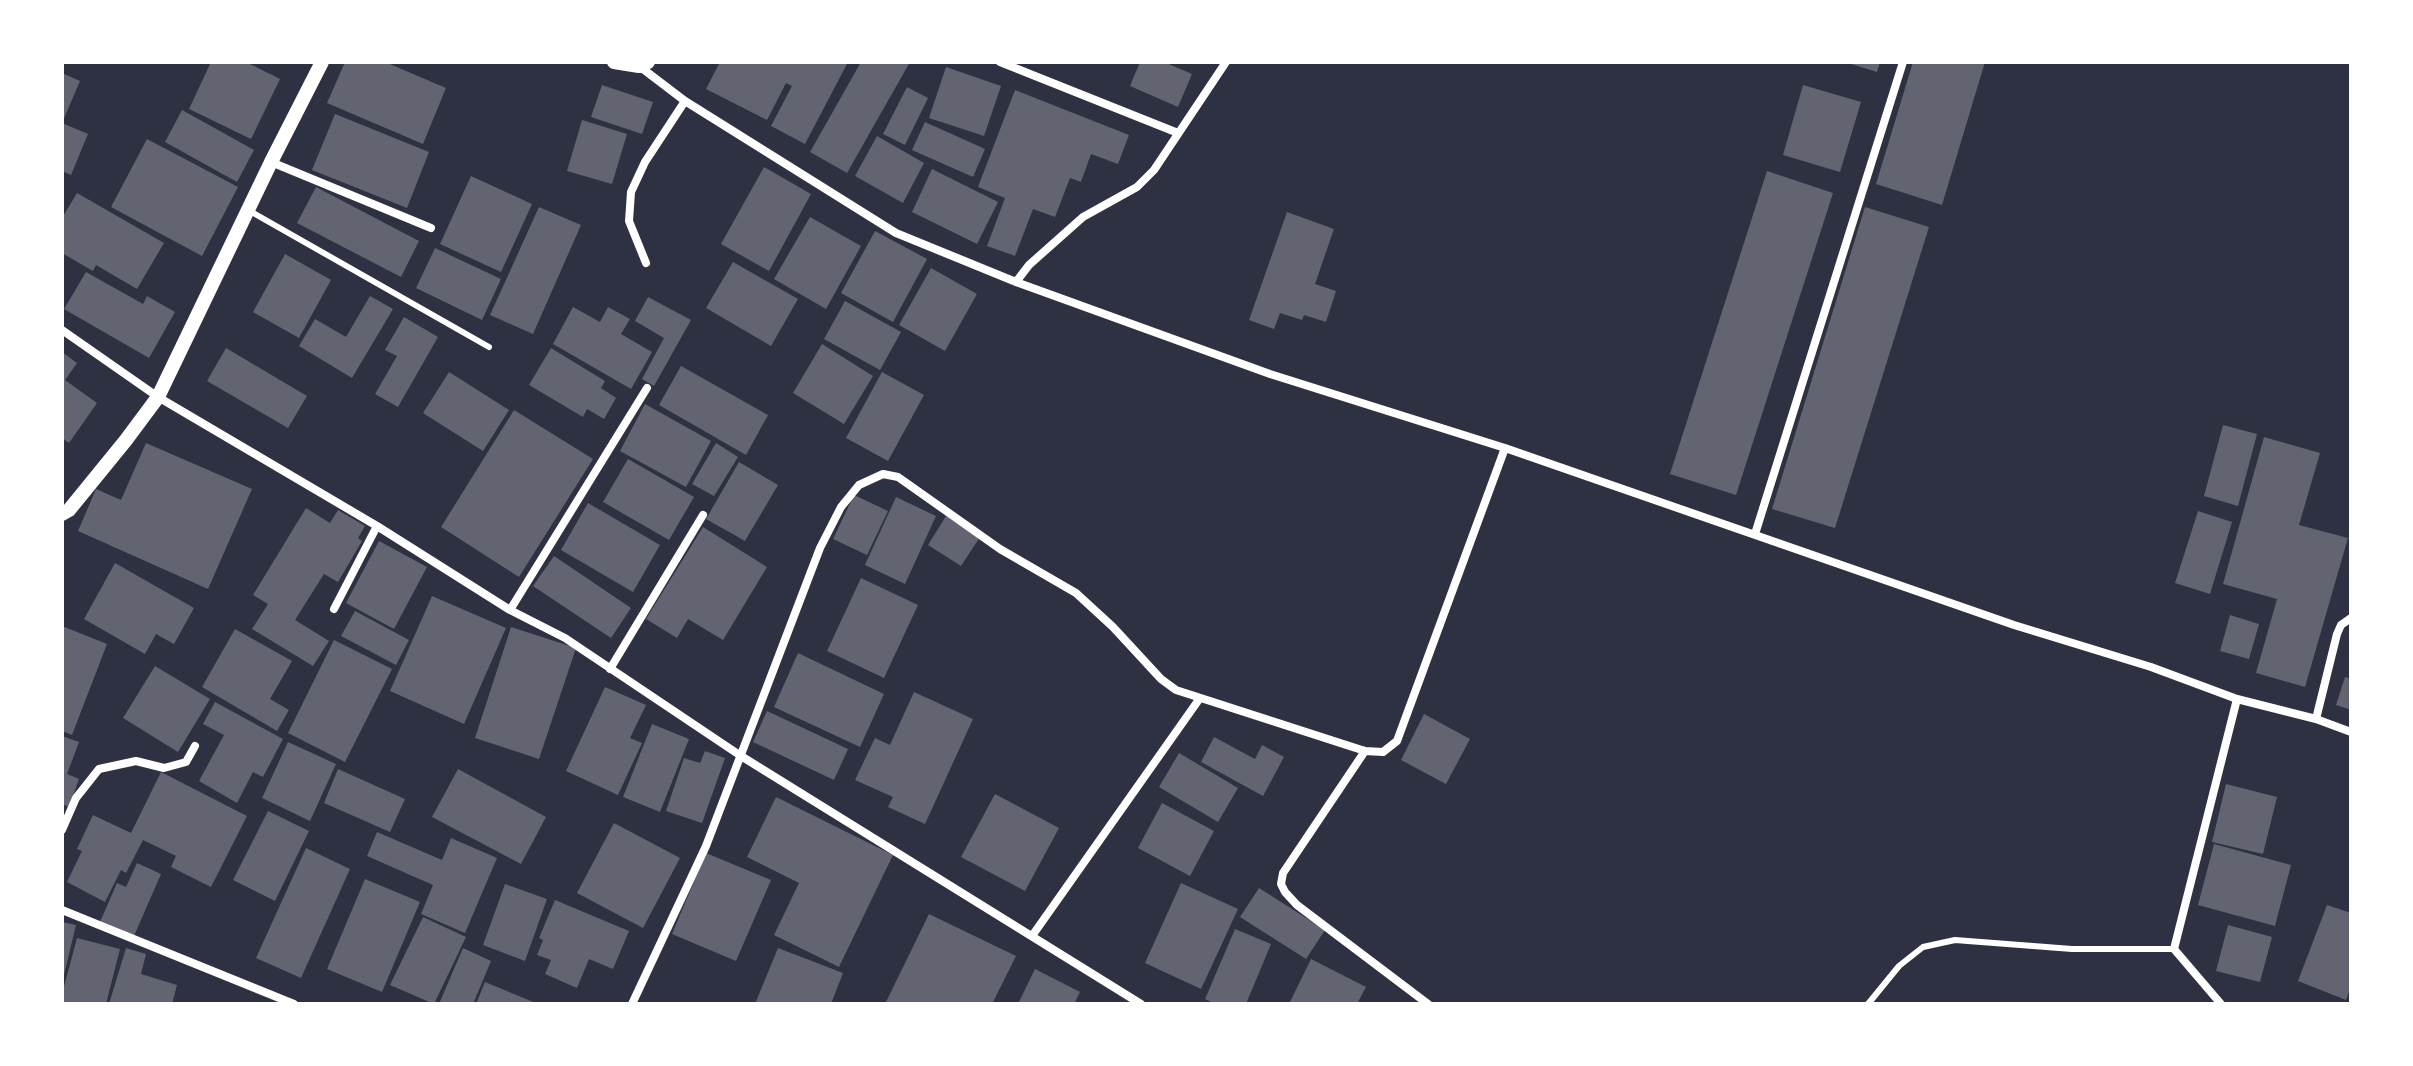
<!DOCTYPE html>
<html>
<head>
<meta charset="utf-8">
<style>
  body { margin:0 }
  #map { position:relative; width:2413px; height:1066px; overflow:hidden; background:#2d3142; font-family:Roboto,sans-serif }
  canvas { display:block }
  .frame { position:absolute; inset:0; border:64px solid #fff; pointer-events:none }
</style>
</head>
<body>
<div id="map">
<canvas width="2413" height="1066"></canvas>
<div class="frame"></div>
</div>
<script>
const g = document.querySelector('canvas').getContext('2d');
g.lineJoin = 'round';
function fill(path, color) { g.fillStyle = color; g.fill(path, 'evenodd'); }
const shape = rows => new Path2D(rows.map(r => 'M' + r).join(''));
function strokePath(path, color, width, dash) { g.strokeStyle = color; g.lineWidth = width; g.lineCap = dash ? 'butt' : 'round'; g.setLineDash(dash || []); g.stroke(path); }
fill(shape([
  [211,62,246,62,280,79,251,139,189,109],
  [345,62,385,62,446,88,423,144,327,103],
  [720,62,848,62,805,144,771,126,792,86,786,83,767,120,706,89],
  [861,62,910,62,847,173,810,152],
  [1140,62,1164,62,1192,74,1178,107,1130,86],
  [1845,62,1880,62,1877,72],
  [1913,62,1985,62,1942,205,1876,184],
  [946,67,1001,86,984,136,929,118],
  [62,73,80,81,62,123,88,134,71,175,62,171],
  [602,85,653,102,642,134,591,117],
  [1803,85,1861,102,1840,172,1783,155],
  [907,87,928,98,905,145,883,134],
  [1015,90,1129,135,1118,164,1091,154,1081,182,1070,178,1055,217,1033,209,1015,256,987,246,1005,198,978,187],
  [182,110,254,150,237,182,165,142],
  [335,114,429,152,407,208,312,170],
  [582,120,627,134,612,184,567,171],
  [925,122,985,149,973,177,912,150],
  [877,136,924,163,903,203,855,176],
  [147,139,238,187,202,256,111,207],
  [764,167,811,194,769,271,721,244],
  [932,169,998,202,977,244,912,212],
  [1767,171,1833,193,1736,495,1670,474],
  [471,176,532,204,501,272,440,244],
  [316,187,419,241,401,277,297,223],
  [77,193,164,243,137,289,96,265,93,271,62,253,62,218],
  [539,207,581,225,533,334,490,315],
  [1865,207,1929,227,1835,528,1772,509],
  [1287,212,1334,229,1315,284,1336,291,1326,322,1304,315,1302,320,1280,313,1274,329,1249,320],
  [810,217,861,246,826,309,774,279],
  [875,231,927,259,893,322,841,293],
  [435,248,501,279,482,320,416,288],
  [285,254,331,280,299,338,253,312],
  [733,262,798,299,771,346,706,308],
  [931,268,977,294,945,351,899,325],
  [86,272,143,304,147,296,175,312,149,358,64,309],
  [370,296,393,309,352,378,299,346,315,319,346,337],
  [648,297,691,320,654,386,642,379,664,338,635,321],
  [845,301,901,332,880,370,824,339],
  [573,307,600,322,608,307,630,319,621,334,652,352,631,389,553,344],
  [404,317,438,337,398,407,375,394,397,356,385,350],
  [822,344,873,376,844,424,793,393],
  [226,348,307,396,288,428,207,381],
  [551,348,605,381,601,388,616,398,604,419,587,409,583,417,529,385],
  [62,352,77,363,65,380,97,403,69,443,62,438],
  [681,366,768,415,746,455,659,405],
  [449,372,509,410,483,451,423,413],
  [882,372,924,395,888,461,846,438],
  [645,404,711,441,686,487,620,451],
  [514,410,593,459,519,577,441,527],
  [2223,425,2257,434,2238,506,2204,496],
  [2264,437,2320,453,2299,525,2348,538,2305,687,2256,673,2277,599,2223,584],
  [146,443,252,489,208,589,78,531,96,489,121,500],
  [716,443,738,457,714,496,692,484],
  [628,459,694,497,669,540,603,502],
  [739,462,778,485,745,541,706,519],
  [854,495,888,511,867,555,833,539],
  [896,497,936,516,905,584,865,565],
  [588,503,660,545,633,592,561,550],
  [306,508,330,523,338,510,365,526,358,538,362,541,338,582,324,574,295,620,329,641,313,666,252,629,268,604,253,595],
  [2198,511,2232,522,2210,594,2175,583],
  [946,516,980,537,961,566,928,545],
  [703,527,767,567,723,640,688,619,677,638,646,619],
  [379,541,427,567,394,629,346,603],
  [554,556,631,608,611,638,533,586],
  [115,563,194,608,174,644,156,634,145,654,84,619],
  [861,578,918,605,884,678,827,651],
  [432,596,506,628,464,724,390,691],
  [355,611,409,640,396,665,341,636],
  [2230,615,2259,624,2249,659,2220,651],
  [62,626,107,644,72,735,62,731],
  [511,627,576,648,539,759,475,738],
  [235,629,292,661,270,699,289,710,277,731,202,687],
  [334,640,392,669,345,762,288,733],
  [798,653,884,694,860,747,774,707],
  [155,666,210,699,178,752,123,718],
  [2345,677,2351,679,2351,710,2336,705],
  [605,687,646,705,630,738,642,743,618,795,566,771],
  [914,692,973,719,925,824,888,807,893,797,855,780,875,738,890,745],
  [215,702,283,739,263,777,253,772,237,803,199,781,224,735,203,724],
  [767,711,848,749,834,780,753,742],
  [1424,714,1470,739,1446,784,1401,760],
  [652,724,689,739,660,812,623,797],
  [62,736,79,742,67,774,79,779,69,807,62,804],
  [1214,737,1255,759,1262,745,1284,757,1263,796,1201,762],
  [288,742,336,764,310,821,262,798],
  [705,751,725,758,702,823,666,811,684,758,700,763],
  [1179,753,1238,788,1218,822,1159,787],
  [338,769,405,799,390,832,324,803],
  [458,769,546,817,521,864,432,817],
  [161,772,247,816,211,887,171,867,176,856,143,840,126,873,121,870,105,902,67,882,82,851,77,849,93,815,131,833],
  [2226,784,2277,797,2263,854,2212,842],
  [995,794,1059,828,1025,891,961,857],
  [776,797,893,855,839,967,774,935,799,883,747,857],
  [1162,803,1214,831,1190,876,1138,848],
  [268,811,309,831,275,901,233,880],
  [614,823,680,858,643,928,577,893],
  [377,832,442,860,451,838,497,858,465,933,421,914,433,885,367,856],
  [2214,844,2291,865,2275,926,2198,905],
  [306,848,350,869,301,978,256,958],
  [706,853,771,880,736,961,672,934],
  [137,863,161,874,134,936,100,922,117,883,126,887],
  [365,879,420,902,382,992,327,969],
  [1181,883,1238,909,1201,989,1145,963],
  [505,884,547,899,525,961,483,945],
  [1259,888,1325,930,1306,959,1240,917],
  [555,900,629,931,613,969,589,959,577,988,545,974,551,960,537,955,543,940,539,938],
  [2327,905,2351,913,2351,986,2346,1000,2298,981],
  [929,914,1016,956,992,1004,885,1004],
  [423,917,466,937,434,1004,390,985],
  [62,922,76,925,63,979,62,979],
  [2228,925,2272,937,2260,982,2216,971],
  [1235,929,1271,944,1246,1004,1215,1004,1205,999],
  [77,938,120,949,106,1004,62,1004,62,994],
  [126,948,146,954,141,974,177,985,172,1004,109,1004],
  [463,948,491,961,473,1004,439,1004],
  [778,948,843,973,831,1004,755,1004],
  [1311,959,1366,987,1357,1004,1289,1004],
  [1035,969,1080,992,1074,1004,1018,1004],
  [485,982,538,1004,476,1004]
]), '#626471');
strokePath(shape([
  [248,210,489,347],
  [1868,1004,1899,966,1923,947,1955,940,2072,949,2174,949]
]), '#fff', 6);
strokePath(shape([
  [1000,62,1178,133],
  [639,66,685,101,896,233,1016,282,1270,374,1505,448,2014,625,2151,667,2237,699,2316,719,2351,732],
  [271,162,431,228],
  [646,263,629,221,631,192,645,162,685,101],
  [1016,282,1029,265,1083,217,1137,187,1154,170,1226,62],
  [62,330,158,397,377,526,510,610,565,638,741,756,1141,1004],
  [1755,534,1903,62],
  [334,609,377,526],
  [510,610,647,388],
  [610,669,703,515],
  [2316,719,2337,634,2341,625,2351,618],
  [1365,751,1283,873,1281,884,1285,892,1297,905,1428,1004],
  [62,830,76,798,99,769,136,761,164,768,186,762,195,746],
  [62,910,294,1004],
  [1032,936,1200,698],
  [632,1004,706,846,820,548,841,507,859,485,883,474,898,477,1000,549,1076,593,1113,627,1161,679,1176,690,1365,751,1383,752,1397,741,1505,448],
  [2221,1004,2174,949,2237,699]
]), '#fff', 8);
strokePath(shape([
  [614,62,639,66,648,62],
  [62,514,69,510,126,440,158,397,271,162,322,62]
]), '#fff', 14);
</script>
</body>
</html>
